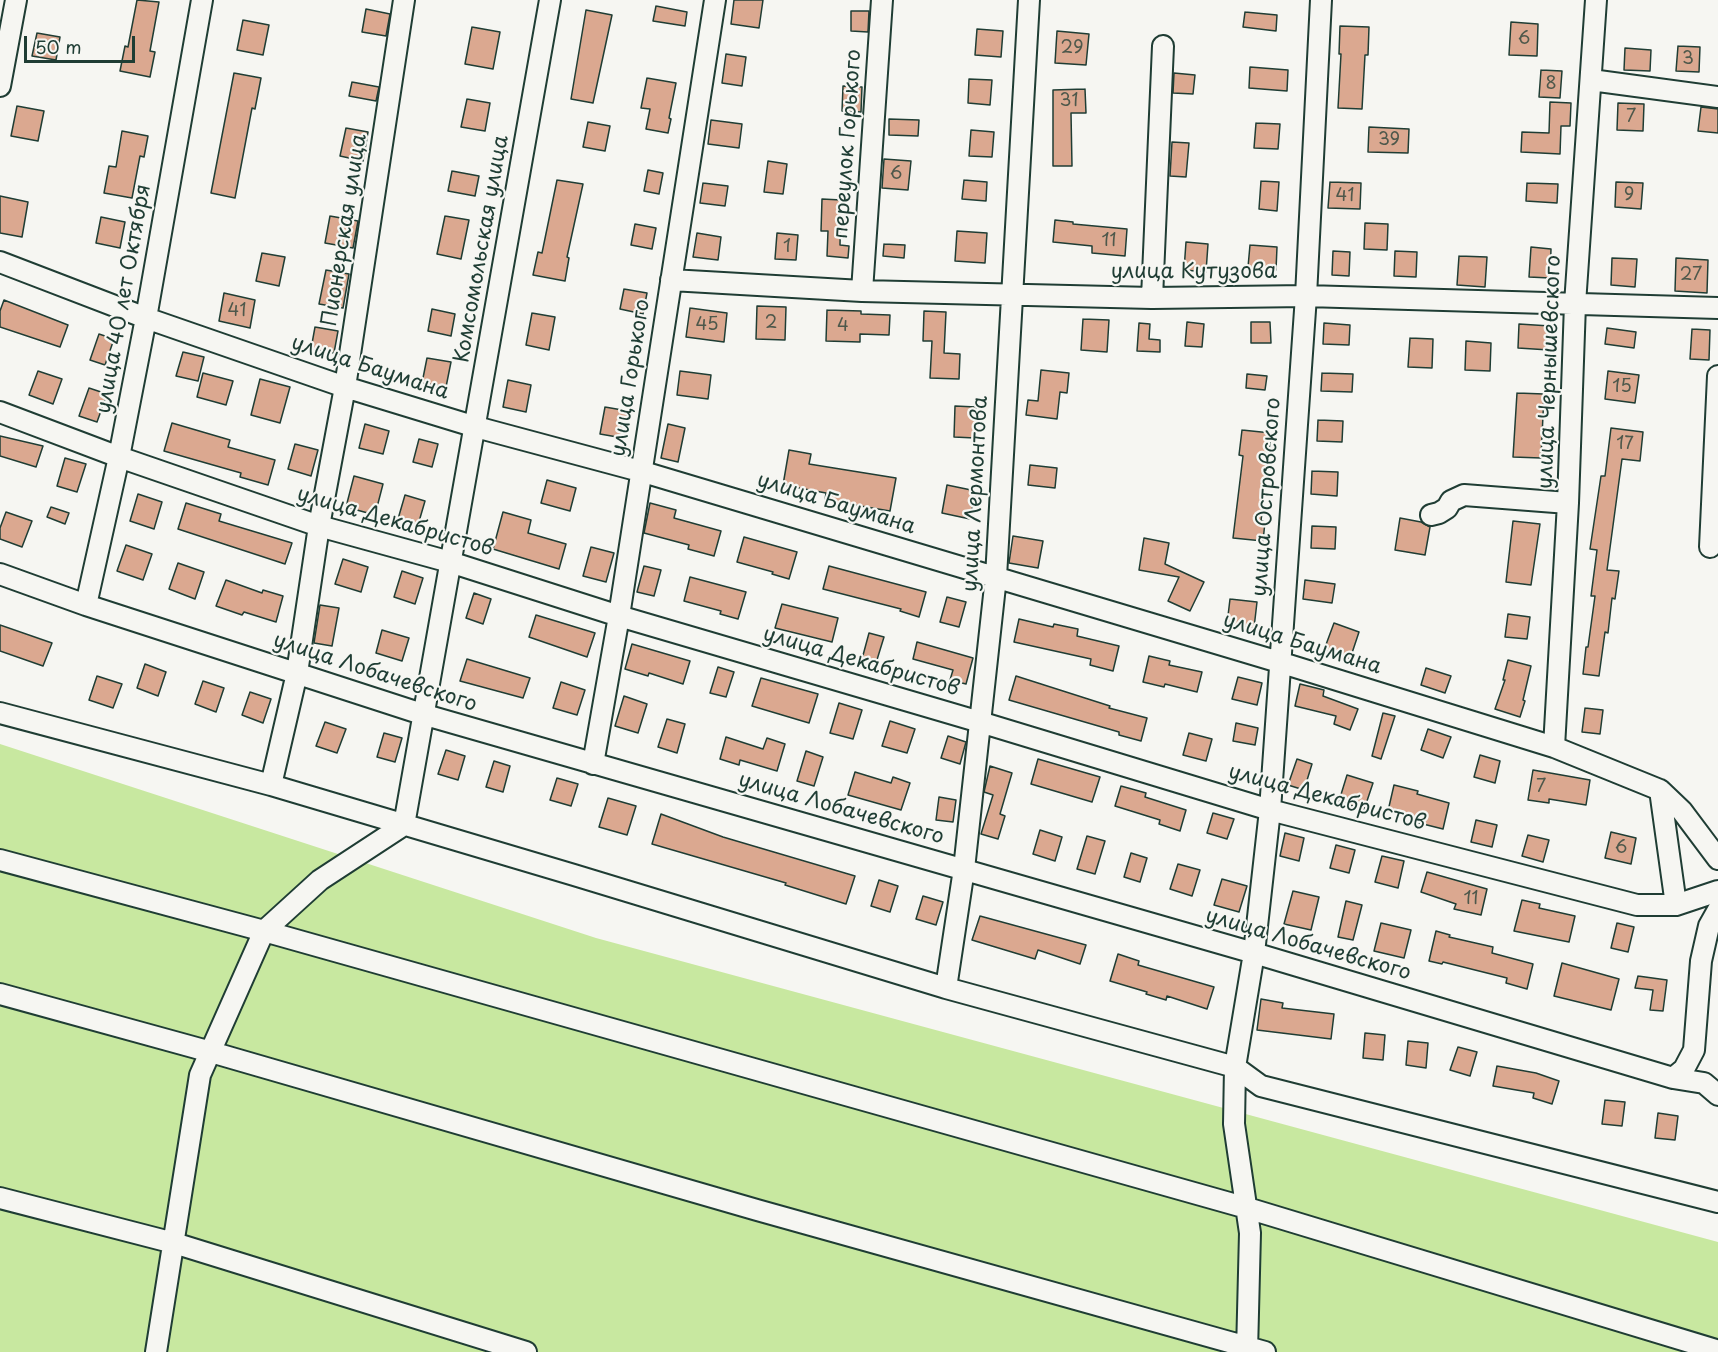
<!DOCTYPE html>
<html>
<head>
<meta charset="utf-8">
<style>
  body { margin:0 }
  #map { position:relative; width:1718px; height:1352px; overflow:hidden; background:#f6f6f2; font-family:"Playpen Sans",sans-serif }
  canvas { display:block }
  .scale { position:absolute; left:24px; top:36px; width:111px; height:27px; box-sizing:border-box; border:3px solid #1f3d34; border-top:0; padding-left:8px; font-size:18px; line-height:21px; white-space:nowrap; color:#1f3d34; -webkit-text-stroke:4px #f6f6f2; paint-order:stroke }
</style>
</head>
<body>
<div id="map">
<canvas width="1718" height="1352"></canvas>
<div class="scale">50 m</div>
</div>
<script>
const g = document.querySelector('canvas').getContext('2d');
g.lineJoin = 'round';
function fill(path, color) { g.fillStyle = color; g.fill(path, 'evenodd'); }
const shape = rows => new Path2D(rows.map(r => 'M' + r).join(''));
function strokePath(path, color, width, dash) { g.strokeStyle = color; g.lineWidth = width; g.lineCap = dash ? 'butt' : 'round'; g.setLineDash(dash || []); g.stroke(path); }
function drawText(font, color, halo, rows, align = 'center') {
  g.font = font + ' "Playpen Sans",sans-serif'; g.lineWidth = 4.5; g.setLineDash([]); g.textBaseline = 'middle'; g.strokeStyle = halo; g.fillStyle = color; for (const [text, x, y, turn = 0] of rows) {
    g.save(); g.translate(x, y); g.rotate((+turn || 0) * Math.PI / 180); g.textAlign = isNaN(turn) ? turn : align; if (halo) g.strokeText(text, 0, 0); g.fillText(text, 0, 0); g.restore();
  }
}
fill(shape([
  [0,744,596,938,1718,1242,1718,1352,0,1352]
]), '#c8e8a0');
const building = shape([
  [137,0,159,2,150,51,155,52,150,77,120,71,125,46,128,47,137,0],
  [734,0,763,0,759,28,731,24,734,0],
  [656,6,687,12,685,26,653,21,656,6],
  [366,9,390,14,386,36,362,32,366,9],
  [586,10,612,15,593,103,571,99,586,10],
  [851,11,869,11,868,32,851,31,851,11],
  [1245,12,1277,15,1276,31,1243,27,1245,12],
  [243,20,269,25,263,55,237,50,243,20],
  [1511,22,1538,24,1537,56,1509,55,1511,22],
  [1340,26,1369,27,1368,55,1365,55,1362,109,1338,108,1341,54,1339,54,1340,26],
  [472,27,500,32,493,69,465,64,472,27],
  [977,29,1003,31,1001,57,975,55,977,29],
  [1057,31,1089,34,1086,65,1055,63,1057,31],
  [37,33,60,37,56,60,32,56,37,33],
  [1678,46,1700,47,1699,72,1676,71,1678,46],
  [1625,48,1651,50,1650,71,1624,70,1625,48],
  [726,54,746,57,742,86,722,83,726,54],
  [1250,67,1288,70,1287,91,1249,88,1250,67],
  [1541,70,1562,71,1560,98,1539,97,1541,70],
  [234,73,261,78,255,109,252,108,235,198,211,193,234,73],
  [1174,73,1195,75,1193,94,1173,93,1174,73],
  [647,78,676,83,669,118,671,119,668,133,646,129,650,109,641,108,647,78],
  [969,79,992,80,990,105,968,103,969,79],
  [352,82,379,87,376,101,349,96,352,82],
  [843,86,862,87,861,112,842,111,843,86],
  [1085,89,1086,113,1071,113,1072,166,1053,166,1053,90,1085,89],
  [467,99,490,103,485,131,461,127,467,99],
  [1550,102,1571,103,1570,126,1561,126,1560,154,1521,152,1522,132,1549,133,1550,102],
  [1618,103,1644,104,1643,131,1617,130,1618,103],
  [17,106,44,111,38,141,11,136,17,106],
  [1701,107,1718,109,1718,133,1698,131,1701,107],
  [889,119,919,120,918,136,889,135,889,119],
  [711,120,742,124,739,148,708,144,711,120],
  [588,122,610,126,605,151,583,147,588,122],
  [1256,123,1280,124,1278,149,1254,148,1256,123],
  [1369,127,1409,129,1408,153,1368,152,1369,127],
  [346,128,368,132,363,161,340,156,346,128],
  [971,130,994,132,992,157,969,156,971,130],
  [122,131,148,136,144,157,140,156,132,198,104,193,109,166,116,167,122,131],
  [1172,142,1189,143,1186,177,1170,176,1172,142],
  [884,159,911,161,908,190,882,188,884,159],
  [768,161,787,164,783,194,764,192,768,161],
  [648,170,663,173,659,194,644,191,648,170],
  [452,171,479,176,475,196,448,191,452,171],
  [557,180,583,184,567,257,569,258,565,281,533,275,538,252,542,253,557,180],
  [964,180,987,182,986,201,962,199,964,180],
  [1261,181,1279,182,1277,211,1259,209,1261,181],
  [1330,182,1361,183,1360,209,1328,208,1330,182],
  [1616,182,1643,183,1641,209,1615,207,1616,182],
  [703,183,728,186,725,206,700,203,703,183],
  [1527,183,1558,184,1557,203,1526,201,1527,183],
  [0,196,28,202,22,237,0,233,0,196],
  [822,199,841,200,840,245,849,246,848,258,827,256,828,231,821,231,822,199],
  [330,216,358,221,353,248,325,243,330,216],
  [445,216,469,220,461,259,437,254,445,216],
  [101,217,125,222,120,248,96,243,101,217],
  [1055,220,1073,222,1073,224,1127,229,1125,256,1092,253,1092,246,1053,242,1055,220],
  [1365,223,1388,224,1387,250,1364,249,1365,223],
  [635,224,656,228,652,249,631,245,635,224],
  [957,231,987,233,985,263,955,261,957,231],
  [697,233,721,237,718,260,693,257,697,233],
  [777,233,798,235,796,260,775,259,777,233],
  [1186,242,1208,244,1206,272,1184,270,1186,242],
  [884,244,905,245,904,258,883,256,884,244],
  [1250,245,1277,247,1276,270,1248,267,1250,245],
  [1531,247,1551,249,1550,278,1529,277,1531,247],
  [1333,251,1350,252,1349,276,1332,275,1333,251],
  [1395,251,1417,252,1416,277,1394,276,1395,251],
  [262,253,285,257,279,286,256,281,262,253],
  [1459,256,1487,257,1485,287,1457,285,1459,256],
  [1612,258,1637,259,1635,287,1611,285,1612,258],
  [1676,258,1708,260,1707,293,1675,291,1676,258],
  [326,270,349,274,343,308,319,304,326,270],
  [624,289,647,293,643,314,620,309,624,289],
  [224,293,255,300,250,328,219,321,224,293],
  [4,300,68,325,60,347,0,327,0,311,4,300],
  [757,306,786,307,785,340,756,339,757,306],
  [690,308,727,313,724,342,686,337,690,308],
  [432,309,455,314,451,336,428,331,432,309],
  [827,310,861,311,861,314,890,315,889,335,860,334,860,342,826,341,827,310],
  [924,311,946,312,944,353,960,354,959,379,930,378,932,341,923,341,924,311],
  [532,313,555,317,549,350,526,345,532,313],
  [1083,319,1109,320,1107,352,1081,350,1083,319],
  [1187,322,1204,324,1202,347,1185,346,1187,322],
  [1251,322,1270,322,1271,343,1251,343,1251,322],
  [1139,323,1150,324,1149,339,1160,340,1160,352,1137,351,1139,323],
  [1324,323,1350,325,1349,345,1323,344,1324,323],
  [1519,324,1550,326,1549,350,1518,348,1519,324],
  [315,327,338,331,334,353,311,349,315,327],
  [1607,328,1636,332,1634,348,1605,344,1607,328],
  [1692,329,1710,330,1709,360,1690,359,1692,329],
  [99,334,114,339,105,365,90,360,99,334],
  [1410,338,1433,339,1432,368,1408,367,1410,338],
  [1466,341,1491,343,1490,371,1465,370,1466,341],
  [183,352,204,357,198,381,176,376,183,352],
  [427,358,451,362,446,387,422,383,427,358],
  [1041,370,1069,373,1067,393,1060,392,1057,419,1026,415,1028,400,1038,401,1041,370],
  [38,371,62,379,53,404,29,395,38,371],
  [680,371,711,375,708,399,677,395,680,371],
  [1608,371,1639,375,1635,403,1605,399,1608,371],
  [203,373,233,381,226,405,197,397,203,373],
  [1322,373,1353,374,1352,392,1321,391,1322,373],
  [1247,374,1267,376,1265,390,1246,388,1247,374],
  [260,379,290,387,280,423,251,415,260,379],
  [508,380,531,385,526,412,503,407,508,380],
  [89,388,107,394,97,422,79,416,89,388],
  [1517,393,1544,394,1541,458,1513,457,1517,393],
  [955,406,976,407,975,438,954,437,955,406],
  [605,407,628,411,623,438,600,434,605,407],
  [1318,420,1343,421,1342,442,1317,441,1318,420],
  [172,423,230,440,228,447,275,460,268,485,240,477,241,473,164,451,172,423],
  [365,424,389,431,383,454,359,448,365,424],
  [668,424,685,428,678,462,661,458,668,424],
  [1611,428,1643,432,1640,461,1622,459,1607,570,1619,571,1615,599,1612,598,1608,633,1605,632,1599,676,1583,674,1586,647,1588,647,1595,596,1591,596,1597,550,1590,549,1601,476,1605,476,1611,428],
  [1242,430,1271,433,1261,521,1265,522,1263,541,1233,538,1243,456,1239,455,1242,430],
  [0,436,43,446,36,467,0,456,0,436],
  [419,439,438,444,432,467,413,462,419,439],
  [295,444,318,450,311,476,288,469,295,444],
  [789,450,811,454,809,464,896,478,890,511,825,500,826,493,783,485,789,450],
  [65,458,86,464,77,492,57,486,65,458],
  [1030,465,1057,468,1055,488,1028,485,1030,465],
  [1312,471,1338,472,1337,496,1311,494,1312,471],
  [354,476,383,484,375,515,346,507,354,476],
  [547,480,576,488,570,511,541,503,547,480],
  [947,485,976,491,970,519,942,513,947,485],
  [138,494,162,502,154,529,130,521,138,494],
  [405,495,425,501,418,525,398,519,405,495],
  [186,503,221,514,219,521,292,543,285,564,178,529,186,503],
  [650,503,676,510,674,518,721,531,714,556,688,549,689,545,644,533,650,503],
  [51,507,69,513,65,524,47,517,51,507],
  [6,512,32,521,22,547,0,539,0,528,6,512],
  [503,512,531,520,528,533,566,544,559,569,493,549,503,512],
  [1400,518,1421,522,1430,527,1425,555,1395,550,1400,518],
  [1513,521,1540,524,1531,585,1506,582,1513,521],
  [1312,526,1336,527,1335,549,1311,548,1312,526],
  [1013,536,1043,541,1038,568,1009,563,1013,536],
  [744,537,797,552,789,579,772,574,773,572,737,562,744,537],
  [1144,538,1169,543,1165,564,1204,582,1190,611,1168,601,1179,577,1139,570,1144,538],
  [126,545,152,554,143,580,117,571,126,545],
  [591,547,614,553,606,582,583,576,591,547],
  [343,559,368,567,361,592,335,584,343,559],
  [178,563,204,572,195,599,169,589,178,563],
  [644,566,661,570,654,596,637,592,644,566],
  [829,566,926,592,919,617,900,611,901,609,823,589,829,566],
  [402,571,423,578,415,604,394,597,402,571],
  [690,577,746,592,738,619,720,614,721,611,684,601,690,577],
  [226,580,262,593,263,590,283,596,276,622,244,612,242,615,216,606,226,580],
  [1305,580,1335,584,1332,603,1303,599,1305,580],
  [474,593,491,599,483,624,466,618,474,593],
  [947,597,966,602,959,627,940,622,947,597],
  [1230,599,1257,602,1254,628,1227,624,1230,599],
  [782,604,838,618,832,642,775,628,782,604],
  [320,605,339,608,332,646,314,643,320,605],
  [1508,614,1530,617,1527,639,1505,637,1508,614],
  [536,615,595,633,587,657,529,637,536,615],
  [1019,619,1053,627,1054,624,1078,629,1077,636,1119,646,1113,671,1090,665,1091,659,1014,642,1019,619],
  [1334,623,1359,632,1350,659,1324,650,1334,623],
  [0,625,52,643,43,666,0,651,0,625],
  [382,630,409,638,402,661,376,653,382,630],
  [869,633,884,637,876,663,862,659,869,633],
  [917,642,973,658,966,684,950,680,953,670,913,659,917,642],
  [632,644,690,661,683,684,649,673,648,676,625,669,632,644],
  [1149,656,1170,661,1169,665,1202,672,1197,692,1165,684,1164,687,1143,682,1149,656],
  [467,659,530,678,523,698,460,681,467,659],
  [1508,660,1531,666,1523,700,1525,701,1520,717,1495,709,1505,680,1503,680,1508,660],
  [145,664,166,672,158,696,137,688,145,664],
  [718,667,734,672,726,697,710,693,718,667],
  [1426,668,1451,676,1445,693,1421,685,1426,668],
  [97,676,122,684,113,708,89,700,97,676],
  [1016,676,1110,706,1109,708,1147,718,1141,741,1119,735,1119,732,1009,700,1016,676],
  [1238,677,1262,683,1257,705,1232,699,1238,677],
  [761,678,818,694,809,723,752,706,761,678],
  [203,681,224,688,216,712,195,704,203,681],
  [561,682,585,690,577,715,553,708,561,682],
  [1300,684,1324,690,1323,696,1358,709,1350,730,1334,724,1336,716,1295,706,1300,684],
  [250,692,271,699,263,723,242,715,250,692],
  [624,696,647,704,638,733,615,726,624,696],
  [839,703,862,710,853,739,830,733,839,703],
  [1585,708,1603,710,1600,734,1582,732,1585,708],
  [1383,713,1395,716,1381,759,1372,756,1383,713],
  [667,719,685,724,677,753,658,747,667,719],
  [890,721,915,729,907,753,882,746,890,721],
  [325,722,346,729,337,753,316,746,325,722],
  [1236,723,1258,728,1255,745,1233,741,1236,723],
  [1428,729,1451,737,1443,758,1421,750,1428,729],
  [384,733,402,738,395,762,377,757,384,733],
  [1189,733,1212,739,1206,761,1183,755,1189,733],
  [948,736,966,742,960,764,941,758,948,736],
  [726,737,763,749,767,738,785,744,777,771,740,760,739,765,720,759,726,737],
  [446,750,465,756,458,780,438,774,446,750],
  [806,751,823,757,814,786,797,781,806,751],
  [1480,755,1500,761,1495,783,1474,777,1480,755],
  [1038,759,1100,777,1092,802,1031,784,1038,759],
  [1297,759,1312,764,1304,790,1288,785,1297,759],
  [494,761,510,766,503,792,486,787,494,761],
  [990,766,1012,773,1000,814,1005,816,998,839,981,834,993,795,984,792,990,766],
  [1533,770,1590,780,1586,805,1549,799,1549,803,1528,800,1533,770],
  [855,772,891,783,893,777,910,783,901,810,848,795,855,772],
  [1347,775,1373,783,1364,810,1339,801,1347,775],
  [557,778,578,784,571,806,550,800,557,778],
  [1394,785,1418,791,1417,794,1449,803,1443,829,1419,823,1420,820,1388,811,1394,785],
  [1121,786,1146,793,1145,797,1186,810,1180,831,1159,824,1160,820,1115,806,1121,786],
  [939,797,956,800,953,822,936,820,939,797],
  [608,798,636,806,627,835,599,827,608,798],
  [1213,813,1234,819,1227,839,1207,833,1213,813],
  [661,814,723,837,855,876,846,904,785,885,786,883,652,844,661,814],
  [1476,820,1497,825,1492,847,1471,842,1476,820],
  [1040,830,1062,837,1055,861,1033,854,1040,830],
  [1611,832,1636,838,1631,864,1605,858,1611,832],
  [1285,833,1304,838,1299,861,1280,856,1285,833],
  [1528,835,1549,840,1543,862,1522,856,1528,835],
  [1087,836,1105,841,1095,874,1077,869,1087,836],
  [1336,845,1355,850,1349,873,1330,868,1336,845],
  [1131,853,1147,858,1140,882,1124,877,1131,853],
  [1382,856,1404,861,1398,888,1375,882,1382,856],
  [1178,864,1200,870,1192,896,1170,889,1178,864],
  [1427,872,1487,889,1481,915,1454,909,1456,904,1421,892,1427,872],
  [1222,879,1247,886,1239,912,1214,905,1222,879],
  [879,880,898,886,890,912,871,906,879,880],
  [1293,891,1319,897,1311,930,1284,924,1293,891],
  [923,896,943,902,936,925,916,919,923,896],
  [1522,900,1540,904,1539,908,1575,916,1569,942,1514,931,1522,900],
  [1346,901,1362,905,1353,940,1338,937,1346,901],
  [980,916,1086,945,1080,964,1038,950,1035,959,972,940,980,916],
  [1381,923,1411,930,1404,958,1374,951,1381,923],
  [1617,923,1634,927,1628,952,1611,948,1617,923],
  [1436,931,1450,935,1449,937,1493,947,1492,953,1533,964,1527,989,1506,983,1507,978,1443,962,1442,964,1429,961,1436,931],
  [1118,954,1139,961,1138,965,1214,987,1207,1009,1167,996,1166,1000,1146,994,1147,992,1110,981,1118,954],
  [1562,963,1619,979,1611,1010,1554,996,1562,963],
  [1638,976,1667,980,1663,1011,1650,1010,1653,990,1635,988,1638,976],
  [1261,999,1283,1003,1282,1008,1334,1014,1331,1039,1257,1030,1261,999],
  [1365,1033,1385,1035,1383,1060,1363,1058,1365,1033],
  [1408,1041,1428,1043,1426,1068,1406,1065,1408,1041],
  [1458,1047,1477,1052,1470,1076,1450,1070,1458,1047],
  [1497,1066,1536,1073,1559,1081,1552,1104,1533,1098,1534,1093,1493,1086,1497,1066],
  [1605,1100,1625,1102,1622,1126,1602,1124,1605,1100],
  [1658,1113,1678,1116,1675,1140,1655,1138,1658,1113]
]);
fill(building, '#dba890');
strokePath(building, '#1f3d34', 1.5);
const minor = shape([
  [1591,80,1718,97],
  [0,86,16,0],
  [0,262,146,318,345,387,476,427,640,471,1279,662,1554,747,1660,790],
  [671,280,862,291,1152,298,1306,296,1718,308],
  [862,291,882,0],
  [1152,298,1163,46],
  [0,412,119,457,319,526,450,562,619,616,980,722,1270,810,1637,905,1676,905,1718,891],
  [1431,515,1439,513,1447,508,1451,501,1464,495,1568,503],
  [1710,547,1718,376],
  [0,574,86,605,422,714,1254,953,1673,1078],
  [86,605,119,457,146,318,202,0],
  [0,713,271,785,574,875,946,988,1235,1067,1261,1086,1718,1202],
  [1554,747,1568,503,1575,304,1596,0],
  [593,764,619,616,715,0],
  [271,785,297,673,319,526,345,387,404,0],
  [0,860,264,931,1247,1208,1716,1350],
  [1676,905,1660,790,1682,811,1718,859],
  [1718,910,1709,926,1701,961,1694,1050,1684,1069,1673,1078,1704,1083,1718,1095],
  [946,988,964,869,996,577,1029,0],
  [0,994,211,1052,757,1210,1265,1352],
  [0,1198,174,1243,526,1352],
  [156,1352,200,1075,264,931,320,880,404,825,550,0],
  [1247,1352,1250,1233,1234,1124,1235,1067,1254,953,1270,810,1306,296,1321,0]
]);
strokePath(minor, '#1f3d34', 24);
strokePath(minor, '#f6f6f2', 20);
drawText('18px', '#4e584b', null, [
  ["6",1524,39],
  ["29",1072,48],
  ["3",1688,59],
  ["8",1551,84],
  ["31",1069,101],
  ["7",1631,117],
  ["39",1389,140],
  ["6",896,174],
  ["9",1629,195],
  ["41",1345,196],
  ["11",1109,241],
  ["1",787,247],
  ["27",1691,275],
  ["41",237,311],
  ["2",771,323],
  ["45",707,325],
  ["4",843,326],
  ["15",1622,387],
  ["17",1625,444],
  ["7",1541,787],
  ["6",1621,848],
  ["11",1471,899]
]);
drawText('21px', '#1f3d34', '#f6f6f2', [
  ["переулок Горького",848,144,-86],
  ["Пионерская улица",345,230,-81],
  ["Комсомольская улица",482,249,-80],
  ["улица Кутузова",1194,272],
  ["улица 40 лет Октября",124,299,-80],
  ["улица Баумана",370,368,18],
  ["улица Чернышевского",1550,372,-88],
  ["улица Горького",631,378,-81],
  ["улица Лермонтова",976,494,-87],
  ["улица Островского",1267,497,-86],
  ["улица Баумана",836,504,17],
  ["улица Декабристов",395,522,16],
  ["улица Баумана",1302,644,17],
  ["улица Декабристов",861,662,16],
  ["улица Лобачевского",375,673,18],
  ["улица Декабристов",1327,798,15],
  ["улица Лобачевского",841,809,16],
  ["улица Лобачевского",1308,945,16]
]);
</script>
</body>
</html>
